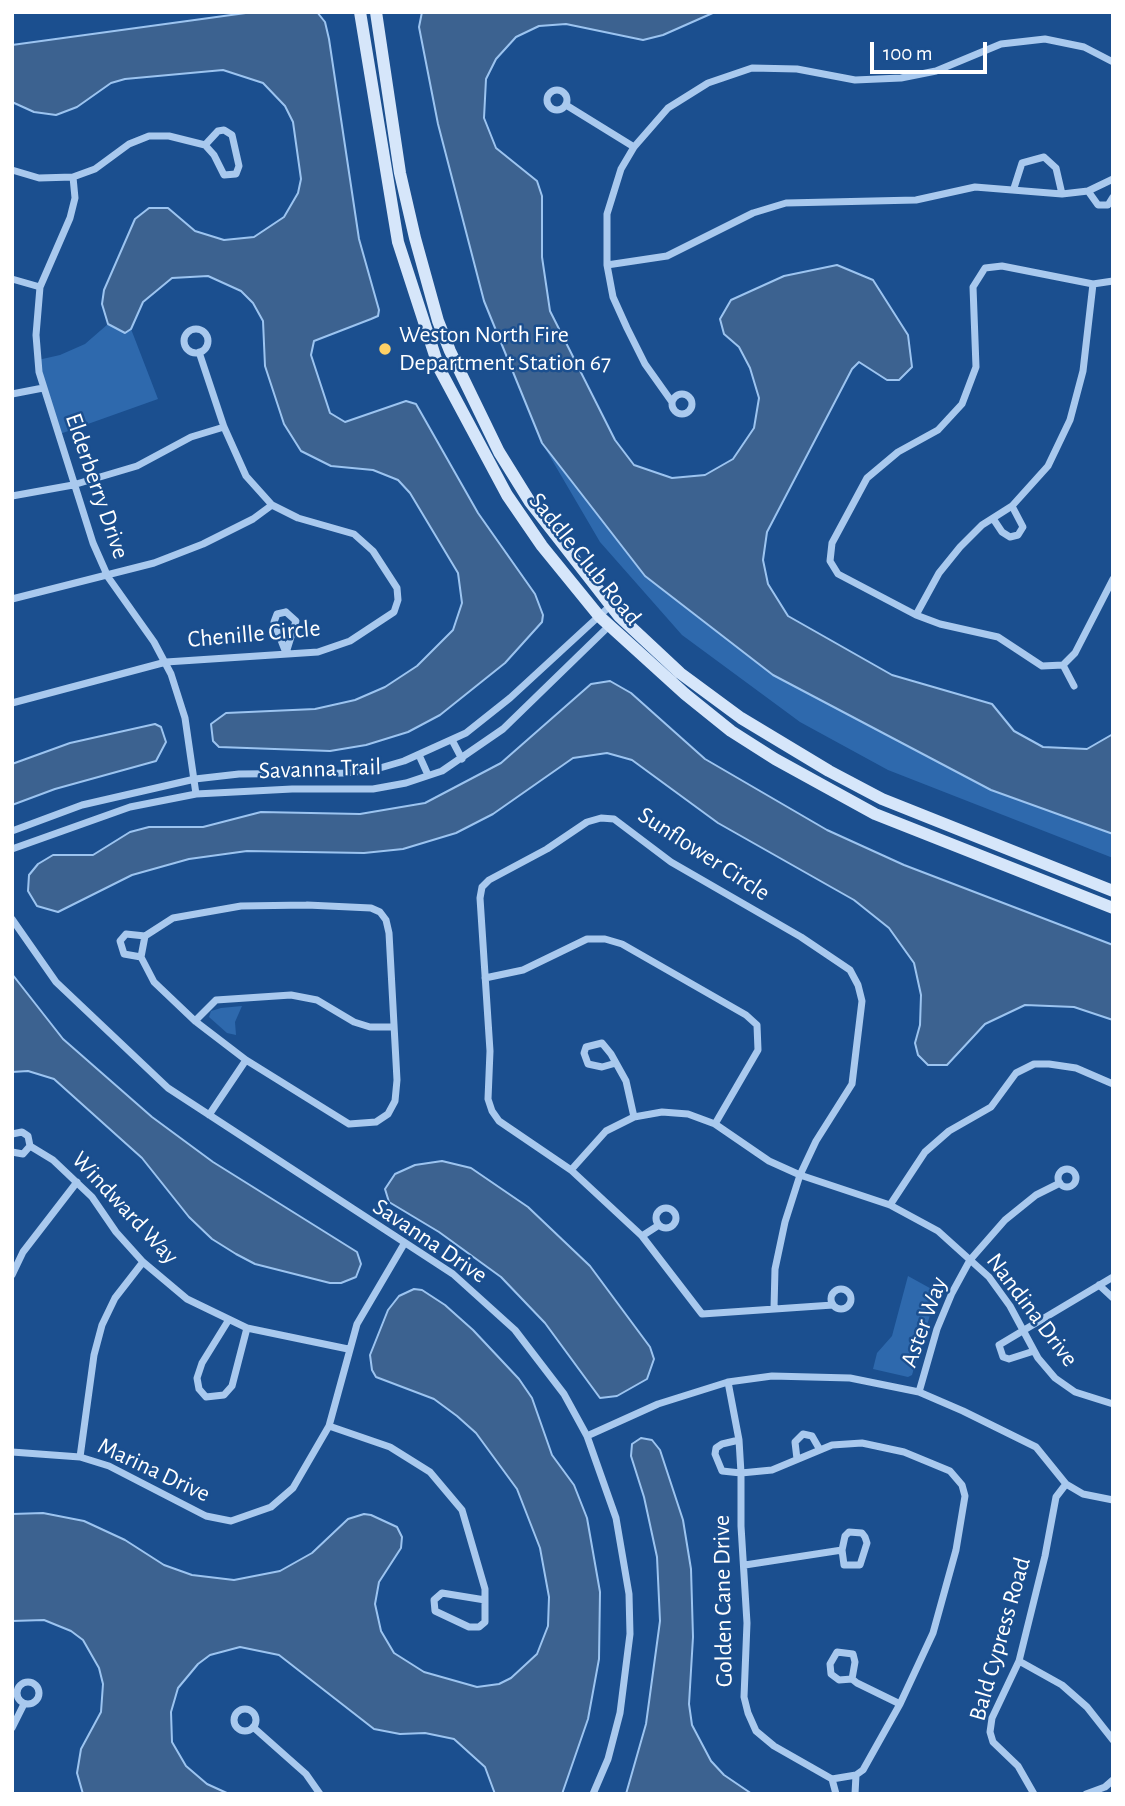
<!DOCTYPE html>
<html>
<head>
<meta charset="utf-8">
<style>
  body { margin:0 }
  #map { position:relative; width:1125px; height:1806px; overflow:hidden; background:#1b4f8f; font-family:"Alegreya Sans",sans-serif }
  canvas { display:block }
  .frame { position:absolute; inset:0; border:14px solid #fff; pointer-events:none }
  .scale { position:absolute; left:870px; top:42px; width:117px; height:32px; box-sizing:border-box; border:4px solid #fff; border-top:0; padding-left:9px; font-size:21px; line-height:24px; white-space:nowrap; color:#fff; -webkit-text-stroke:5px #1b4f8f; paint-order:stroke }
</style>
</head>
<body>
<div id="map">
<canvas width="1125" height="1806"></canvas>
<div class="frame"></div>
<div class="scale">100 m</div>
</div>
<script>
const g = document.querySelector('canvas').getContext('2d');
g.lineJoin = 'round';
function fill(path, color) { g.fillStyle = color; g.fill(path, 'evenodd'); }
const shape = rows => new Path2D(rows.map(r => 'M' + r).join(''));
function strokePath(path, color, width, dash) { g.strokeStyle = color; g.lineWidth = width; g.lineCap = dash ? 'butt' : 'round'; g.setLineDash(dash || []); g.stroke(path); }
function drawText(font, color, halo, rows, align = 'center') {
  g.font = font + ' "Alegreya Sans",sans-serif'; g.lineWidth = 5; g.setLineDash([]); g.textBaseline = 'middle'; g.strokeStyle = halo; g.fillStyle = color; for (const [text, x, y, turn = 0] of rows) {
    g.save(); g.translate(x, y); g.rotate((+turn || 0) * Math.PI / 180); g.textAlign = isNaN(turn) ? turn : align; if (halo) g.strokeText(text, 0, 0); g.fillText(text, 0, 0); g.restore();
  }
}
fill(shape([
  [108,324,125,333,131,329,158,399,57,435,38,360,60,355,85,344],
  [542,443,645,576,773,675,991,790,1113,834,1113,858,888,770,800,722,682,635,600,542],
  [242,1006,235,1022,236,1035,227,1033,209,1017,211,1011,221,1008],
  [908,1276,937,1292,912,1375,908,1377,873,1369,877,1353,892,1336]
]), '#2e69ad');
const water = shape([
  [253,12,317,12,325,22,329,39,359,239,379,310,378,316,371,319,314,341,311,355,330,413,345,422,406,401,416,404,478,513,535,594,543,615,542,622,505,663,440,715,408,732,366,745,330,751,219,747,213,741,211,724,226,713,315,709,355,700,385,687,417,666,453,630,462,603,458,573,410,493,398,480,373,470,331,466,301,451,284,424,265,366,263,321,253,303,241,291,208,276,172,278,143,302,131,329,125,333,108,324,102,304,104,290,135,219,149,208,168,208,195,231,224,240,254,237,284,217,298,193,301,179,293,122,285,106,263,83,223,70,125,79,111,83,77,107,56,115,34,112,12,102,12,45,253,12],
  [422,12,715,12,663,35,643,40,566,24,539,26,516,37,496,59,486,79,484,118,496,148,537,181,542,196,542,257,550,311,615,440,634,465,672,478,705,475,733,459,754,428,759,398,750,368,739,347,724,334,720,319,731,300,784,276,837,265,873,280,908,335,912,367,899,380,887,380,859,362,852,369,767,532,763,560,768,584,788,616,892,675,992,704,1014,731,1043,747,1087,749,1113,734,1113,834,991,790,773,675,645,576,542,443,484,301,438,124,419,27,422,12],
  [610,681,631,693,705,759,827,830,904,865,1113,945,1113,1020,1074,1007,1025,1005,985,1024,947,1065,928,1065,918,1055,915,1043,920,1025,921,995,914,963,889,928,854,900,718,823,632,760,607,753,573,758,493,814,456,833,403,849,364,853,247,851,189,859,132,875,58,912,37,906,28,891,29,875,38,864,53,855,93,855,130,832,149,827,203,827,261,812,360,814,425,803,501,763,591,684,610,681],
  [155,724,161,727,166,742,156,761,55,789,12,805,12,764,70,743,155,724],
  [12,974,63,1039,152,1117,213,1162,357,1252,361,1264,356,1277,341,1283,330,1283,255,1264,236,1254,212,1239,189,1217,142,1158,54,1079,28,1071,12,1072,12,974],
  [442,1161,471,1168,528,1207,590,1266,650,1347,654,1359,647,1379,617,1396,600,1398,545,1323,501,1277,439,1232,389,1202,385,1189,395,1174,415,1165,442,1161],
  [414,1289,422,1290,445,1305,473,1330,519,1379,532,1398,552,1455,574,1485,587,1518,600,1592,599,1659,588,1719,562,1794,495,1794,485,1767,454,1739,425,1733,400,1734,374,1729,279,1655,240,1647,210,1655,198,1664,178,1688,171,1712,172,1742,186,1766,207,1784,229,1794,83,1794,77,1773,81,1749,101,1712,103,1684,99,1668,83,1640,71,1631,44,1620,12,1621,12,1514,43,1513,84,1521,125,1540,164,1565,192,1575,234,1580,280,1571,312,1553,348,1519,364,1514,371,1515,397,1527,402,1537,401,1548,379,1582,375,1604,381,1631,394,1653,424,1672,477,1687,499,1684,511,1678,537,1654,548,1626,549,1597,540,1548,517,1489,476,1433,457,1416,434,1399,376,1377,372,1370,370,1355,388,1310,399,1296,414,1289],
  [641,1438,652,1440,660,1450,683,1520,691,1569,693,1637,689,1704,692,1725,711,1761,724,1775,752,1794,626,1794,646,1724,660,1621,657,1557,644,1497,631,1456,632,1444,641,1438]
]);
fill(water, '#3c6290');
strokePath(water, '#9cc4f0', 2);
strokePath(shape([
  '547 100a10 10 0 1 1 20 0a10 10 0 1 1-20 0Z',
  [566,105,634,147],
  [12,170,39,178,73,177,95,169,129,144,149,136,169,136,205,145,214,155,224,175,236,174,239,166,232,135,224,130,218,131,205,145],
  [73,177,75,198,70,218,40,287,36,335,39,372,93,543,108,577,154,642,171,674,185,718,196,794],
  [1014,188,1022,163,1044,157,1056,168,1062,194],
  [1088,191,1098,205,1108,205,1113,197],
  [607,265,667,256,753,213,786,203,916,200,975,187,1062,194,1088,191,1113,179],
  [12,279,40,287],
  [1113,281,1093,284,1002,266,985,268,973,287,976,367,962,404,938,430,898,452,867,478,832,543,830,561,838,574,916,615,940,624,998,637,1042,666,1063,665,1075,653,1113,579],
  '184 341a12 12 0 1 1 24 0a12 12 0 1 1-24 0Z',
  '672 404a10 10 0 1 1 20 0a10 10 0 1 1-20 0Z',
  [12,394,43,388],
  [672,402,645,364,627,328,613,297,607,265,607,214,621,169,634,147,668,108,708,83,752,68,797,69,855,80,901,78,936,71,1001,44,1045,39,1084,47,1113,62],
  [12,496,73,485,137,466,191,437,224,427],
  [994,520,1002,532,1010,537,1018,535,1023,527,1012,506],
  [12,599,154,563,203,544,253,519,272,505],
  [286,612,296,621,286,653,274,622,277,614,286,612],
  [916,615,939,573,960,547,982,525,1012,506,1048,466,1070,420,1083,371,1093,284],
  [1063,665,1074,686],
  [12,703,166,662,318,652,350,641,394,612,398,600,397,588,373,551,354,534,298,518,272,505,246,476,224,427,199,352],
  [452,740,462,759],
  [419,755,428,775],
  [12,831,82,805,195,779,239,774,345,773,373,770,404,761,466,733,510,698,610,606],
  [12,849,130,807,196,794,292,789,373,789,406,783,442,771,503,729,610,625],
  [307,905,371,908,380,912,386,920,389,933,397,1080,395,1101,388,1114,376,1122,349,1124,246,1060,195,1021,154,982,141,957,145,936,173,918,241,906,307,905],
  [12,919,56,982,168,1088,453,1274,515,1330,564,1394,587,1436,616,1518,629,1594,630,1634,620,1713,608,1759,593,1794],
  [141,957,124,954,120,941,126,934,145,936],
  [485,978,523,970,587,939,605,939,622,944,746,1015,757,1025,758,1050,715,1124],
  [195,1021,216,1000,291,995,317,1000,354,1022,370,1027,394,1027],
  [616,1063,602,1067,588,1064,584,1053,586,1047,602,1043,611,1054,626,1081,634,1117],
  [209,1115,246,1060],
  [12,1134,22,1132,28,1136,30,1146,53,1160,92,1197,116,1232,143,1262,187,1299,247,1328,348,1349],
  [12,1152,23,1154,30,1146],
  '1058 1178a9 9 0 1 1 18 0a9 9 0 1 1-18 0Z',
  [571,1170,606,1131,634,1117,662,1112,688,1114,715,1124,769,1161,800,1175,890,1205,938,1231,989,1277,1010,1306,1038,1358,1055,1378,1075,1392,1113,1404],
  [890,1205,925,1152,949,1131,991,1107,1016,1073,1034,1064,1049,1064,1076,1068,1113,1084],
  '656 1218a10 10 0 1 1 20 0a10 10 0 1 1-20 0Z',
  [642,1236,659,1225],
  [12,1275,23,1252,77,1182],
  [1099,1285,1113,1298],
  '831 1299a10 10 0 1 1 20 0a10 10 0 1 1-20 0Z',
  [774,1308,775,1269,785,1222,800,1175,816,1141,852,1084,862,1001,858,985,850,970,801,937,671,862,614,819,601,818,587,822,547,849,489,880,482,887,480,898,490,1051,488,1099,492,1111,499,1121,571,1170,642,1236,702,1314,833,1305],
  [228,1321,202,1363,197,1378,199,1389,206,1397,224,1395,232,1386,247,1328],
  [1034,1351,1009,1359,1003,1357,999,1345,1113,1277],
  [728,1382,739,1440,741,1473,772,1470,832,1445,862,1443,904,1452,950,1471,962,1485,965,1496,956,1550,933,1633,900,1704,863,1770,856,1775,832,1779,774,1746,756,1731,748,1713,744,1697,747,1623,741,1526,741,1473,722,1471,715,1454,716,1448,722,1444,739,1440],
  [919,1392,937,1329,952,1293,970,1260,1005,1220,1036,1195,1060,1183],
  [329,1426,390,1447,430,1472,462,1510,485,1589,485,1622,479,1627,469,1627,435,1611,434,1600,442,1593,485,1600],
  [587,1436,658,1404,728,1382,772,1376,850,1378,919,1392,963,1411,1036,1447,1066,1484,1083,1494,1113,1500],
  [12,1452,80,1457,109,1466,206,1516,231,1521,271,1507,293,1488,329,1426,357,1324,404,1244],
  [80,1457,94,1355,102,1325,115,1298,143,1262],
  [797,1459,795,1442,803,1434,812,1436,820,1450],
  [745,1565,842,1550,845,1536,849,1532,862,1533,865,1537,867,1543,860,1565,844,1565,842,1550],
  [1019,1661,1062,1685,1087,1707,1113,1740],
  [852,1679,839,1680,831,1674,830,1664,837,1652,853,1654,855,1662,852,1679,857,1683,900,1704],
  '17 1693a11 11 0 1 1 22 0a11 11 0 1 1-22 0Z',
  '234 1720a11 11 0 1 1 22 0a11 11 0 1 1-22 0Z',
  [253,1727,306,1774,320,1794],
  [12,1728,24,1704],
  [832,1779,836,1794],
  [855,1794,856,1775],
  [1034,1794,1018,1766,993,1742,990,1732,992,1718,1019,1661,1045,1556,1056,1497,1066,1484],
  [1086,1794,1105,1787,1113,1780]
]), '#a9c9ee', 7);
strokePath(shape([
  [360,12,398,242,439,368,507,495,542,546,599,616,685,694,731,731,775,759,875,814,1113,908],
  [376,12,400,173,415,238,438,321,450,351,499,452,530,502,619,616,680,673,741,718,829,771,882,799,1113,891]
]), '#d6e6fa', 12);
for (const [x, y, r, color] of [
  [385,349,7,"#ffd166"]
]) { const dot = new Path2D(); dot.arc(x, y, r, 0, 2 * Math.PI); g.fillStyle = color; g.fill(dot); strokePath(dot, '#1b4f8f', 2.5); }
drawText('24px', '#fff', '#1b4f8f', [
  ["Weston North Fire",399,335],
  ["Department Station 67",399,363]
], 'left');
drawText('24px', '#fff', '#1b4f8f', [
  ["Elderberry Drive",97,486,71],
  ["Saddle Club Road",585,559,51],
  ["Chenille Circle",254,634,-5],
  ["Savanna Trail",320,769,-2],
  ["Sunflower Circle",704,854,33],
  ["Windward Way",125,1208,47],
  ["Savanna Drive",430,1241,34],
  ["Nandina Drive",1032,1310,53],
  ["Aster Way",924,1322,-70],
  ["Marina Drive",154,1470,25],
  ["Golden Cane Drive",723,1601,-91],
  ["Bald Cypress Road",1000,1639,-74]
]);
</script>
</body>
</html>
